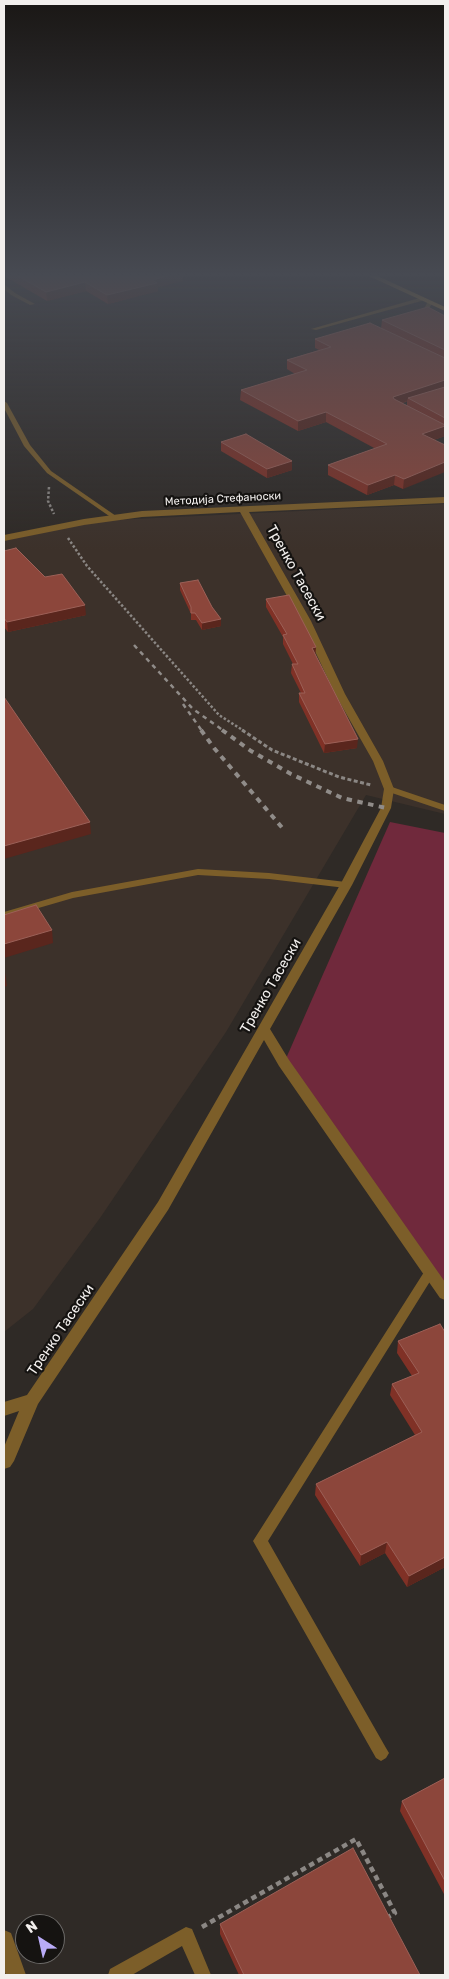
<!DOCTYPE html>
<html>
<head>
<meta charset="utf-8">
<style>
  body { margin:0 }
  #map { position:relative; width:449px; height:1979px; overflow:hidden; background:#2f2a26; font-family:Rubik,sans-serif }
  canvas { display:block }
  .frame { position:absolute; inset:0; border:5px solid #f2efed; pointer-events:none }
  .north { position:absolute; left:15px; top:1914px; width:50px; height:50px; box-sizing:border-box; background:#151311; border:1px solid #6d6b69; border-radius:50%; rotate:325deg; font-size:14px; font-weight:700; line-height:20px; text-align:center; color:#f2efed }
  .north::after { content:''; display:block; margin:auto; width:18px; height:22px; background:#b9abf7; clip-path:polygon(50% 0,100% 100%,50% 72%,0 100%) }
</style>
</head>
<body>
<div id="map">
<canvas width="449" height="1979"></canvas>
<div class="frame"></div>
<div class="north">N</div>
</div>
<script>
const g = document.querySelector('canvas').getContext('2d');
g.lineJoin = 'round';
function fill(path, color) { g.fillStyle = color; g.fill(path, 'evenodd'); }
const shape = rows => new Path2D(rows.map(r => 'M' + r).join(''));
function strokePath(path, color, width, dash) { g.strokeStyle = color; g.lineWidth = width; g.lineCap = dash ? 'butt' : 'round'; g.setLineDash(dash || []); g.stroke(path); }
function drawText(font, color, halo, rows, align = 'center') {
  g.font = font + ' Rubik,sans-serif'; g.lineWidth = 4.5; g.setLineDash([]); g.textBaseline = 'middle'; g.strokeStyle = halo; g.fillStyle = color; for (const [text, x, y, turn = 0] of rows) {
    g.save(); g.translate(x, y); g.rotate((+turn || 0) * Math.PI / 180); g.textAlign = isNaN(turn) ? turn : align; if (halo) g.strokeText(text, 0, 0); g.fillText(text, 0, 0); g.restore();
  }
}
fill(shape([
  [445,504,445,814,366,795,226,1032,100,1218,33,1309,4,1332,4,538,43,530,114,520]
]), '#3c312a');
fill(shape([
  [390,822,445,833,445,1296,284,1063]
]), '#70293c');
strokePath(shape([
  [49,487,48,501,54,514],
  [68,538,87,566,219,715,244,731]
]), '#8b8784', 2.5, [2.5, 2]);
strokePath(shape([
  [242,730,272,750,339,777,371,785]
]), '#8b8784', 3, [4, 2.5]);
strokePath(shape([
  [202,1927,356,1839,395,1913,386,1918]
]), '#8b8784', 4.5, [5.5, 4]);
fill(shape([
  [423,297,426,299,425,300,316,330,311,329,423,297],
  [428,301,433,302,428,310,445,320,445,324,423,311,428,301],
  [4,401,7,403,30,445,51,471,116,516,116,518,112,518,47,473,24,446,4,408,4,401],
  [389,786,445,805,445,811,386,791,385,789,389,786],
  [198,869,269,873,346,882,351,885,346,888,269,879,198,875,73,898,4,918,4,912,72,892,198,869],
  [430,1267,434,1269,436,1272,434,1275,268,1541,386,1748,389,1753,386,1758,381,1761,376,1758,253,1541,426,1269,430,1267],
  [186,1927,192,1929,211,1975,195,1975,182,1946,132,1975,108,1975,110,1969,186,1927]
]), '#7c5e29');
fill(shape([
  [4,284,15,293,35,304,30,305,11,295,4,289,4,284],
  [445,497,445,503,249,512,311,621,345,694,383,761,394,789,391,808,352,885,270,1029,289,1060,445,1282,445,1300,440,1298,279,1066,264,1040,168,1210,38,1404,14,1461,10,1467,4,1469,4,1447,19,1411,4,1416,4,1402,27,1395,158,1202,340,885,381,808,384,789,373,761,335,694,301,621,240,512,142,517,84,525,4,541,4,535,84,519,142,511,445,497],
  [4,1930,11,1933,26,1975,6,1975,4,1970,4,1930]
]), '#7c5e29');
fill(shape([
  [362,273,371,273,445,307,445,311,362,273]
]), '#c49336');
strokePath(shape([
  [134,645,193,709,224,731],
  [183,704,202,731]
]), '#908c89', 2.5, [4.5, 4.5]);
strokePath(shape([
  [201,730,214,748,285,831],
  [222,730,251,751,291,774,342,798,386,808]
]), '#908c89', 4, [5.5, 5.5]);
fill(shape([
  [4,273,183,273,183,281,158,287,158,291,108,304,86,291,47,301,4,276],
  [445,316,445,436,434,440,403,489,394,485,367,495,328,475,328,465,376,449,326,422,298,431,240,400,241,390,295,374,287,369,287,360,319,350,315,348,315,339,381,328,382,320],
  [407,401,407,406,402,403,406,402],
  [221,442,292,470,267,478,221,451],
  [4,551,45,577,86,615,8,632,4,627],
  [180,583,221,626,202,630,196,620,191,620,191,614,180,590],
  [266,599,316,647,315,654,357,748,324,753,299,702,299,693,301,693,291,673,292,664,293,664,283,644,283,637,266,607],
  [440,1324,445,1567,407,1587,385,1553,360,1566,315,1495,316,1484,415,1435,390,1395,392,1384,412,1376,397,1353,398,1341],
  [445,1778,445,1896,400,1811,402,1801],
  [220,1924,420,1975,239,1975,220,1934]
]), '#803126');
fill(shape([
  [179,273,183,273,183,281,158,287,158,291,108,304,107,295,152,280],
  [85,282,86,291,47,301,46,292],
  [445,380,445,389,408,398,407,401,392,406,393,397],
  [326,412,326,422,298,431,298,421],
  [445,426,445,436,422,444,422,434],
  [292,461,292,470,267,478,267,469],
  [445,462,445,472,403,489,404,479],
  [395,475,394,485,367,495,368,485],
  [85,605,86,615,8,632,7,622],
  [221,619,221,626,202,630,202,623],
  [316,647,315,656,312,648],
  [358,739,357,748,324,753,325,744],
  [90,822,91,834,4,859,4,846],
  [52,930,53,943,4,958,4,944],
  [5,973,7,986,4,987,4,974],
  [387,1542,385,1553,360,1566,361,1555],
  [445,1557,445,1567,407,1587,409,1576]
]), '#5a261d');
const building = shape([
  [13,273,179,273,152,280,157,283,107,295,85,282,46,292,13,273],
  [428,307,445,316,445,350,382,320,428,307],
  [370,323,445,358,445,380,393,397,394,399,445,425,445,426,422,434,445,445,445,462,404,479,395,475,368,485,328,465,387,444,326,412,298,421,241,390,307,370,287,360,331,347,315,339,370,323],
  [445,387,445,418,408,398,445,387],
  [246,434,292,461,267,469,221,442,246,434],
  [16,548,45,577,62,574,85,605,7,622,4,618,4,551,16,548],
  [198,580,212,607,221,619,202,623,195,613,191,613,191,607,180,583,198,580],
  [289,595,316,647,312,648,358,739,325,744,299,693,305,693,292,664,298,664,283,635,287,634,266,599,289,595],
  [4,697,90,822,4,846,4,697],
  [36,905,52,930,4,944,4,915,36,905],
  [440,1324,445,1332,445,1557,409,1576,387,1542,361,1555,316,1484,422,1432,392,1384,419,1373,398,1341,440,1324],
  [445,1778,445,1881,402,1801,445,1778],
  [353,1848,420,1975,244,1975,220,1924,353,1848]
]);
fill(building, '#8c463b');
strokePath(building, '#9c6057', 1);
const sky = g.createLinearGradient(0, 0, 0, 550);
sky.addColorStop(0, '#1a1715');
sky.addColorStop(0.5, '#474a52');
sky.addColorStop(1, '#474a5200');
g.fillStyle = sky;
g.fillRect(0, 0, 449, 550);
drawText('11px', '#f2efed', '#151311', [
  ["Методија Стефаноски",223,499,-3]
]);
drawText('14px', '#f2efed', '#151311', [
  ["Тренко Тасески",296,573,61],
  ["Тренко Тасески",271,986,-60],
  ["Тренко Тасески",61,1330,-56]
]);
</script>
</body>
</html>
